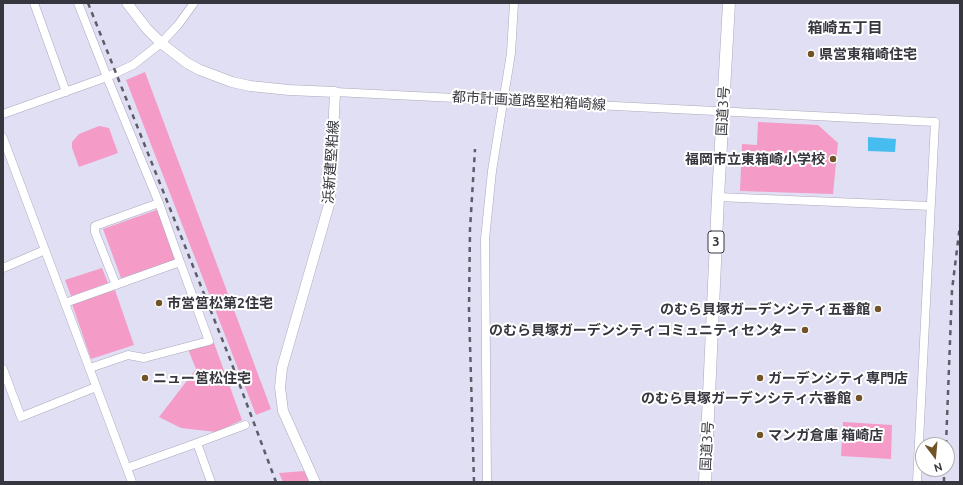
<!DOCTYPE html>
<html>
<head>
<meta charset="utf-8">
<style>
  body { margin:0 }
  #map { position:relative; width:963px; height:485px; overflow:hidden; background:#e0dff3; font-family:Ubuntu,sans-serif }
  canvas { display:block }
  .frame { position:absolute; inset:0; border:4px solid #36363e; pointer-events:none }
  .north { position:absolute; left:915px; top:437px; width:40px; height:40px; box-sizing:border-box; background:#fff; border:1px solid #afafb2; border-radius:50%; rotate:164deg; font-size:11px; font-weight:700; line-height:16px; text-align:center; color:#36363e }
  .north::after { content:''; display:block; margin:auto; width:14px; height:18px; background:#705427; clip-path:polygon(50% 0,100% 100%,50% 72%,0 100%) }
</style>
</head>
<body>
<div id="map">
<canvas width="963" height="485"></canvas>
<div class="frame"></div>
<div class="north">N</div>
</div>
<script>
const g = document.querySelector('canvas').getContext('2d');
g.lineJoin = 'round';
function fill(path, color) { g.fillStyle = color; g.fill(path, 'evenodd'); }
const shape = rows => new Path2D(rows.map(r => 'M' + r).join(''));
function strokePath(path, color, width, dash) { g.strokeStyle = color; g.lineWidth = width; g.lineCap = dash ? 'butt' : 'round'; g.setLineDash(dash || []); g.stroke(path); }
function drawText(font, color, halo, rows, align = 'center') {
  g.font = font + ' Ubuntu,"Noto Sans JP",sans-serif'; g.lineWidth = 4; g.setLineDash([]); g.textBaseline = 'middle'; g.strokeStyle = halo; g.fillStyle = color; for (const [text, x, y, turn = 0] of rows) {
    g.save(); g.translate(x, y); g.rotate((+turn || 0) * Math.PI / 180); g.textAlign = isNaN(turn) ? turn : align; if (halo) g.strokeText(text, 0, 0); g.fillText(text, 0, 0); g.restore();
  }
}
fill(shape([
  [145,72,271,409,256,415,126,80],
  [758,122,818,125,838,143,833,194,740,191,742,144,757,145],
  [99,126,109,128,118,153,79,167,72,148,72,142,79,134],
  [159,209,177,260,121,278,103,229],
  [102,268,108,283,71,296,65,280],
  [115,290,134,345,91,359,72,304],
  [214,343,242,420,216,432,181,428,159,417,196,369,188,349],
  [843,422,892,425,891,459,841,456],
  [305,471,309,482,283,482,279,473]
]), '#f49bc8');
fill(shape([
  [868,137,896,139,895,152,868,151]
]), '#46bdee');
const minor = shape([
  [34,3,66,92],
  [78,3,107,77,159,203],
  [335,92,935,122,917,482],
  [3,114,107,77,133,65,161,43,178,25,194,3],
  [3,138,132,482],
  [718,197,930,206],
  [3,268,45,250],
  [116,285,95,232,95,226,159,203,180,262],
  [65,303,180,262,209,341,144,358,128,355,90,368],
  [3,369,21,417,96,387],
  [127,468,197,443],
  [211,482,197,443,245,425],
  [487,482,485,239,492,171,511,53,514,3]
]);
const major = shape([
  [127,3,147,29,161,43,187,63,200,70,232,82,250,86,289,90,335,92,330,201,282,368,280,387,283,411,315,482]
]);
const highway = shape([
  [705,482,718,197,729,3]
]);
strokePath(minor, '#aaa8bc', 9);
strokePath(major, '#aaa8bc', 11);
strokePath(highway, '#aaa8bc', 13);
strokePath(minor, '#fff', 8);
strokePath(major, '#fff', 10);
strokePath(highway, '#fff', 12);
strokePath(shape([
  [88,3,230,359,276,482],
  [946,445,952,290,960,225],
  [474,482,469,309,470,229,475,149],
  [944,482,944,469]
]), '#5d5d68', 2.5, [5, 5]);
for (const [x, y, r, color] of [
  [811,54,4,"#705427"],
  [833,159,4,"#705427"],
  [159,303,4,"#705427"],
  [878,309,4,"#705427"],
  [805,330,4,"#705427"],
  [145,378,4,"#705427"],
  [760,378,4,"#705427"],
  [859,398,4,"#705427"],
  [760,435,4,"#705427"]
]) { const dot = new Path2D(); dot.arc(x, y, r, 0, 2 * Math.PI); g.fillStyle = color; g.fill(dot); strokePath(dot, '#fff', 1.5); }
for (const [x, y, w] of [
  [716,242,16]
]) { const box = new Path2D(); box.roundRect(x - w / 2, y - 11, w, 22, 3); g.fillStyle = '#fff'; g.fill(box); strokePath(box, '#36363e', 1); }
drawText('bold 13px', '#36363e', null, [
  ["3",716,242]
]);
drawText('bold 14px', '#36363e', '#fff', [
  ["県営東箱崎住宅",819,54],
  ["福岡市立東箱崎小学校",825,159,"right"],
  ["市営筥松第2住宅",167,303],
  ["のむら貝塚ガーデンシティ五番館",870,309,"right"],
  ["のむら貝塚ガーデンシティコミュニティセンター",797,330,"right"],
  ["ニュー筥松住宅",153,378],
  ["ガーデンシティ専門店",768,378],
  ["のむら貝塚ガーデンシティ六番館",851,398,"right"],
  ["マンガ倉庫 箱崎店",768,435]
], 'left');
drawText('14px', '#36363e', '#fff', [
  ["都市計画道路堅粕箱崎線",529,101,3],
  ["国道3号",723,111,-87],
  ["浜新建堅粕線",331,162,-86],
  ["国道3号",707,446,-87]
]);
drawText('bold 15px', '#36363e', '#fff', [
  ["箱崎五丁目",845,28]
]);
</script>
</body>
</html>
